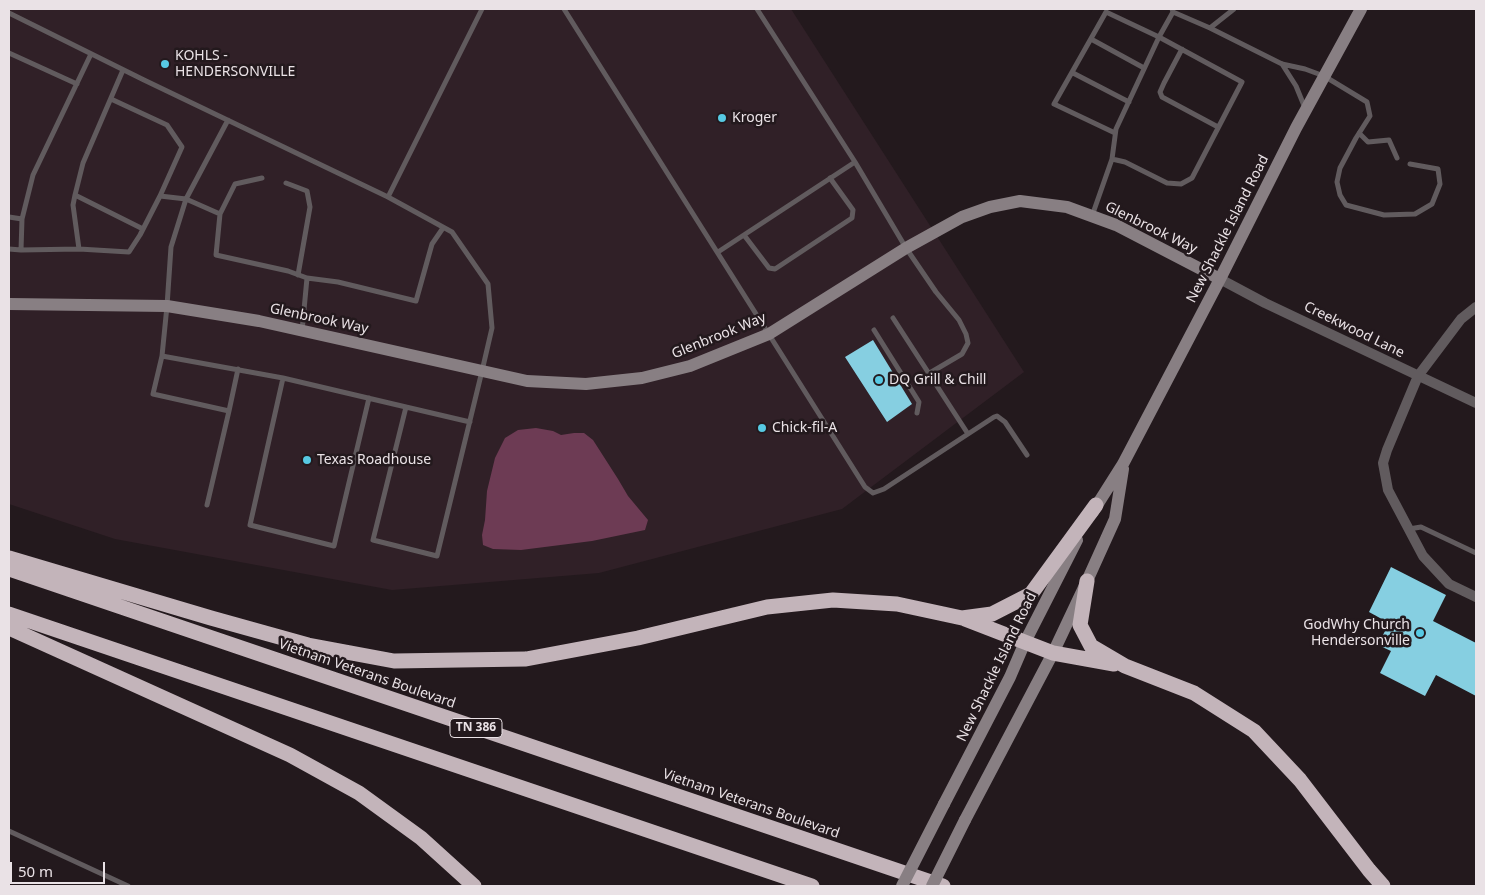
<!DOCTYPE html>
<html>
<head>
<meta charset="utf-8">
<style>
  body { margin:0 }
  #map { position:relative; width:1485px; height:895px; overflow:hidden; background:#23191d; font-family:"Noto Sans",sans-serif }
  canvas { display:block }
  .frame { position:absolute; inset:0; border:10px solid #eae2e6; pointer-events:none }
  .scale { position:absolute; left:10px; top:862px; width:95px; height:22px; box-sizing:border-box; border:2px solid #eae2e6; border-top:0; padding-left:6px; font-size:15px; line-height:18px; white-space:nowrap; color:#eae2e6; -webkit-text-stroke:4px #23191d; paint-order:stroke }
</style>
</head>
<body>
<div id="map">
<canvas width="1485" height="895"></canvas>
<div class="frame"></div>
<div class="scale">50 m</div>
</div>
<script>
const g = document.querySelector('canvas').getContext('2d');
g.lineJoin = 'round';
function fill(path, color) { g.fillStyle = color; g.fill(path, 'evenodd'); }
const shape = rows => new Path2D(rows.map(r => 'M' + r).join(''));
function strokePath(path, color, width, dash) { g.strokeStyle = color; g.lineWidth = width; g.lineCap = dash ? 'butt' : 'round'; g.setLineDash(dash || []); g.stroke(path); }
function drawText(font, color, halo, rows, align = 'center') {
  g.font = font + ' "Noto Sans",sans-serif'; g.lineWidth = 5; g.setLineDash([]); g.textBaseline = 'middle'; g.strokeStyle = halo; g.fillStyle = color; for (const [text, x, y, turn = 0] of rows) {
    g.save(); g.translate(x, y); g.rotate((+turn || 0) * Math.PI / 180); g.textAlign = isNaN(turn) ? turn : align; if (halo) g.strokeText(text, 0, 0); g.fillText(text, 0, 0); g.restore();
  }
}
fill(shape([
  [9,9,791,9,1024,372,842,509,599,573,392,590,115,539,9,504]
]), '#302027');
fill(shape([
  [536,428,553,431,561,435,574,433,584,433,593,440,618,479,628,496,648,520,645,530,592,541,521,550,493,549,483,545,482,535,485,520,487,491,495,458,505,438,518,430]
]), '#6d3b54');
fill(shape([
  [873,340,912,404,887,422,845,357],
  [1391,567,1446,595,1433,621,1476,643,1476,696,1436,675,1425,696,1380,673,1391,651,1378,645,1389,623,1369,612]
]), '#86cfe1');
strokePath(shape([
  [564,9,865,487,873,493,884,489,968,434],
  [757,9,855,162],
  [1172,9,1173,12,1210,28,1282,64,1305,69,1324,76,1367,102,1370,116,1356,138,1340,168,1337,182,1340,195,1346,205,1384,215,1415,214,1432,204,1440,184,1438,169,1410,164],
  [9,13,144,80,388,197,452,232,488,284,492,328,482,371,437,556,373,540,406,407],
  [1210,28,1234,9],
  [1091,39,1144,68],
  [1182,49,1164,83,1160,92,1162,97,1218,127],
  [9,53,77,84],
  [1282,64,1296,86,1305,108],
  [1073,73,1129,102],
  [111,99,167,125,182,147,160,196],
  [228,120,186,199,171,247,167,306,162,356,283,378],
  [1115,133,1054,104,1106,12,1159,37,1173,12],
  [1359,133,1368,142,1389,140,1397,158],
  [286,183,307,191,310,207,298,275],
  [75,195,143,229],
  [388,197,482,9],
  [220,214,235,184,262,178],
  [1092,216,1112,159,1116,129,1159,37,1242,82,1192,178,1181,184,1167,183,1125,162,1112,159],
  [9,217,22,219],
  [744,235,769,268,775,269,852,218,853,210,830,178],
  [9,249,21,250,22,219,33,175,91,54],
  [79,249,73,205,75,195,83,163,123,70],
  [21,250,79,249,129,252,140,235,160,196,186,199,220,214,216,255,288,271,307,278,302,331],
  [718,252,855,162,906,248,936,292,959,320,966,334,968,343,962,354,928,374],
  [307,278,338,282,416,301,432,244,443,228],
  [893,318,968,434,994,417,997,416,1005,422,1027,455],
  [874,330,919,402,917,413],
  [162,356,153,394,229,411,207,505],
  [369,398,334,546,250,525,283,378,406,407,470,422],
  [229,411,238,369],
  [1409,529,1421,527,1476,553],
  [9,831,128,886]
]), '#615b5e', 5);
strokePath(shape([
  [1220,279,1265,303,1476,403],
  [1476,307,1461,319,1418,376,1387,450,1383,463,1388,490,1423,556,1449,584,1476,597]
]), '#615b5e', 10);
strokePath(shape([
  [9,304,167,306,259,321,527,381,586,384,642,378,690,366,769,334,906,248,962,217,990,207,1020,201,1067,207,1116,225,1220,279],
  [1092,513,1123,464,1220,279,1296,128,1361,9],
  [944,804,1010,677,1025,642,1077,540],
  [965,820,1053,653,1087,581,1115,519,1123,469]
]), '#887f83', 12);
strokePath(shape([
  [9,558,211,618,308,645,394,661,526,659,638,638,767,607,833,600,897,604,962,618,992,614,1031,594,1096,505],
  [9,569,943,886],
  [1087,581,1080,625,1091,646,1125,666,1194,693,1254,731,1300,780,1369,870,1383,886],
  [9,614,812,886],
  [965,619,1053,653,1114,664],
  [9,628,290,755,359,793,421,838,474,886]
]), '#c3b4ba', 15);
strokePath(shape([
  [902,886,944,804],
  [932,886,965,820]
]), '#887f83', 12);
for (const [x, y, r, color] of [
  [165,64,5,"#57c9e3"],
  [722,118,5,"#57c9e3"],
  [879,380,5,"#57c9e3"],
  [762,428,5,"#57c9e3"],
  [307,460,5,"#57c9e3"],
  [1420,633,5,"#57c9e3"]
]) { const dot = new Path2D(); dot.arc(x, y, r, 0, 2 * Math.PI); g.fillStyle = color; g.fill(dot); strokePath(dot, '#23191d', 2); }
for (const [x, y, w] of [
  [476,728,52]
]) { const box = new Path2D(); box.roundRect(x - w / 2, y - 9.5, w, 19, 4); g.fillStyle = '#23191d'; g.fill(box); strokePath(box, '#eae2e6', 1); }
drawText('bold 12px', '#eae2e6', null, [
  ["TN 386",476,728]
]);
drawText('14px', '#eae2e6', '#23191d', [
  ["KOHLS -",175,56],
  ["HENDERSONVILLE",175,72],
  ["Kroger",732,118],
  ["DQ Grill & Chill",889,380],
  ["Chick-fil-A",772,428],
  ["Texas Roadhouse",317,460],
  ["GodWhy Church",1410,625,"right"],
  ["Hendersonville",1410,641,"right"]
], 'left');
drawText('14px', '#eae2e6', '#23191d', [
  ["Glenbrook Way",1151,228,26],
  ["New Shackle Island Road",1228,229,-63],
  ["Glenbrook Way",319,319,12],
  ["Creekwood Lane",1354,330,26],
  ["Glenbrook Way",719,336,-22],
  ["New Shackle Island Road",997,667,-64],
  ["Vietnam Veterans Boulevard",367,674,19],
  ["Vietnam Veterans Boulevard",751,804,19]
]);
</script>
</body>
</html>
